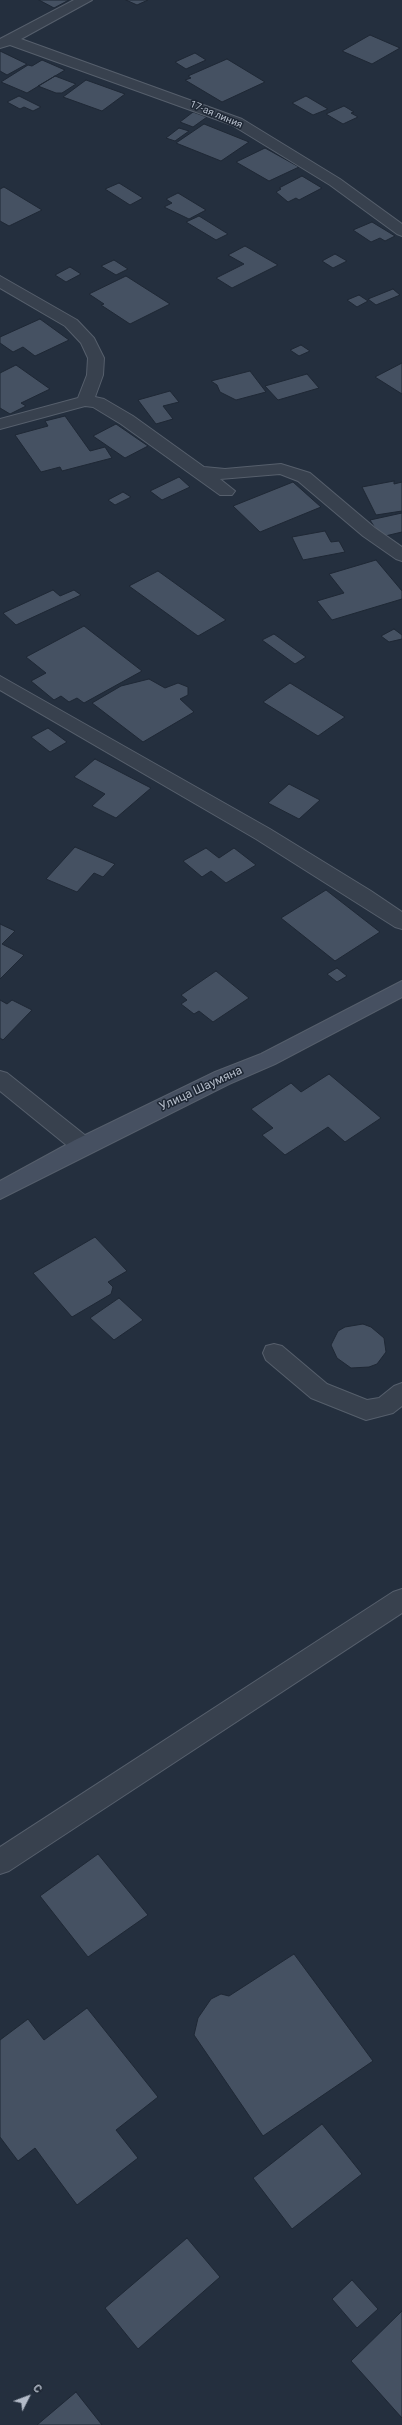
<!DOCTYPE html>
<html>
<head>
<meta charset="utf-8">
<style>
  body { margin:0 }
  #map { position:relative; width:402px; height:2425px; overflow:hidden; background:#242f3e; font-family:Roboto,sans-serif }
  canvas { display:block }
  .north { position:absolute; left:8px; top:2377px; width:40px; height:40px; -webkit-text-stroke:3px #1d2633; paint-order:stroke; rotate:48deg; font-size:11px; font-weight:700; line-height:16px; text-align:center; color:#b4bcc9 }
  .north::after { content:''; display:block; margin:auto; width:14px; height:18px; background:#b4bcc9; clip-path:polygon(50% 0,100% 100%,50% 72%,0 100%) }
</style>
</head>
<body>
<div id="map">
<canvas width="402" height="2425"></canvas>
<div class="north">С</div>
</div>
<script>
const g = document.querySelector('canvas').getContext('2d');
g.lineJoin = 'round';
function fill(path, color) { g.fillStyle = color; g.fill(path, 'evenodd'); }
const shape = rows => new Path2D(rows.map(r => 'M' + r).join(''));
function strokePath(path, color, width, dash) { g.strokeStyle = color; g.lineWidth = width; g.lineCap = dash ? 'butt' : 'round'; g.setLineDash(dash || []); g.stroke(path); }
function drawText(font, color, halo, rows, align = 'center') {
  g.font = font + ' Roboto,sans-serif'; g.lineWidth = 3; g.setLineDash([]); g.textBaseline = 'middle'; g.strokeStyle = halo; g.fillStyle = color; for (const [text, x, y, turn = 0] of rows) {
    g.save(); g.translate(x, y); g.rotate((+turn || 0) * Math.PI / 180); g.textAlign = isNaN(turn) ? turn : align; if (halo) g.strokeText(text, 0, 0); g.fillText(text, 0, 0); g.restore();
  }
}
const building = shape([
  [39,0,69,0,54,8,39,0],
  [126,0,148,0,137,5,126,0],
  [370,35,400,48,372,64,342,51,370,35],
  [0,51,27,64,7,75,0,71,0,51],
  [195,53,206,60,186,69,175,62,195,53],
  [227,59,265,82,222,102,185,80,191,78,188,76,227,59],
  [42,60,65,70,27,93,1,82,28,65,32,66,42,60],
  [55,76,76,84,62,93,56,93,38,86,55,76],
  [86,80,125,94,102,111,63,97,86,80],
  [19,96,41,107,33,111,24,107,20,109,7,102,19,96],
  [306,96,328,109,313,115,292,103,306,96],
  [344,106,354,112,351,113,358,117,343,124,326,114,344,106],
  [193,112,207,117,193,127,180,122,193,112],
  [204,124,249,142,221,161,176,143,204,124],
  [179,128,189,131,175,141,166,138,179,128],
  [265,148,299,167,269,181,236,162,265,148],
  [302,176,322,188,299,200,296,198,288,202,276,192,281,189,279,188,302,176],
  [119,183,143,198,130,205,105,189,119,183],
  [4,187,42,210,9,226,0,221,0,189,4,187],
  [178,193,206,210,189,219,164,207,172,203,166,199,178,193],
  [199,216,228,234,216,240,186,222,199,216],
  [372,222,395,236,385,241,380,238,371,242,353,230,372,222],
  [245,246,278,265,232,288,216,278,244,264,228,255,245,246],
  [335,254,347,261,333,268,322,261,335,254],
  [114,260,128,269,116,275,101,266,114,260],
  [70,267,81,274,66,282,55,275,70,267],
  [126,276,170,304,130,324,101,305,104,304,89,294,126,276],
  [393,289,400,295,376,305,368,299,393,289],
  [359,295,368,301,357,307,347,300,359,295],
  [40,319,69,340,35,356,23,347,13,352,0,343,0,337,40,319],
  [301,345,310,351,299,356,290,350,301,345],
  [402,363,402,394,375,377,402,363],
  [16,365,50,389,21,403,26,406,10,414,0,408,0,373,16,365],
  [250,371,266,392,236,400,220,392,217,385,211,381,250,371],
  [307,374,319,388,278,400,265,386,307,374],
  [170,391,179,402,163,406,173,419,156,424,138,400,170,391],
  [65,416,90,451,105,447,112,458,62,471,60,467,41,472,15,435,48,426,45,421,65,416],
  [116,424,148,446,125,458,93,436,116,424],
  [179,477,190,487,162,500,150,491,179,477],
  [394,481,394,484,402,482,402,511,376,515,362,487,394,481],
  [293,482,321,507,260,532,233,506,293,482],
  [123,492,131,497,115,505,108,500,123,492],
  [402,513,402,532,381,537,370,520,402,513],
  [325,531,331,542,339,541,345,552,303,560,292,537,325,531],
  [376,560,402,591,402,599,332,620,317,601,344,593,329,574,376,560],
  [158,571,226,620,198,636,129,586,158,571],
  [53,590,60,596,74,590,81,595,16,625,3,613,53,590],
  [84,626,142,671,84,703,77,698,69,702,61,696,54,700,31,681,46,673,26,657,84,626],
  [394,629,402,635,402,639,389,642,381,636,394,629],
  [274,634,306,657,295,664,262,640,274,634],
  [149,679,165,688,178,683,188,687,188,695,180,699,194,712,143,742,92,703,121,686,149,679],
  [290,683,345,717,318,736,263,702,290,683],
  [48,728,67,742,50,752,31,737,48,728],
  [95,759,151,788,116,818,92,806,105,794,74,777,95,759],
  [289,784,320,800,299,819,268,803,289,784],
  [75,847,115,864,103,877,94,873,77,892,46,879,75,847],
  [206,848,219,858,234,848,256,865,226,883,211,871,202,877,183,861,206,848],
  [326,890,380,932,335,961,281,918,326,890],
  [0,924,15,931,2,944,24,955,0,979,0,924],
  [337,968,347,976,337,982,327,974,337,968],
  [216,971,249,998,213,1022,199,1011,194,1014,181,1004,187,1000,181,995,216,971],
  [0,1000,7,1004,12,1000,32,1010,3,1040,0,1038,0,1000],
  [329,1074,381,1118,345,1142,328,1127,285,1155,262,1135,273,1128,251,1109,291,1083,301,1092,329,1074],
  [95,1237,127,1271,108,1282,113,1287,111,1294,72,1317,33,1273,95,1237],
  [119,1298,143,1320,114,1340,90,1318,119,1298],
  [363,1324,371,1327,384,1338,386,1352,377,1364,369,1367,351,1368,337,1358,331,1345,338,1331,345,1327,363,1324],
  [98,1854,148,1915,88,1957,40,1896,98,1854],
  [294,1954,373,2061,263,2136,194,2035,198,2018,211,1999,221,1994,229,1996,294,1954],
  [87,2008,158,2097,116,2130,138,2158,77,2205,35,2148,18,2161,0,2137,0,2040,28,2019,44,2040,87,2008],
  [322,2124,362,2174,292,2229,253,2178,322,2124],
  [187,2238,220,2277,138,2349,105,2308,187,2238],
  [352,2280,378,2309,357,2328,332,2299,352,2280],
  [402,2311,402,2418,351,2361,402,2311],
  [76,2392,102,2425,37,2425,76,2392]
]);
fill(building, '#455162');
strokePath(building, '#1f2835', 1);
const street = shape([
  [74,0,92,0,21,39,242,119,340,179,402,224,402,236,397,234,330,185,232,125,10,45,0,48,0,39,74,0],
  [0,276,77,320,94,338,104,358,103,375,95,397,104,399,133,416,204,467,225,469,281,464,310,473,375,528,402,547,402,561,396,559,363,536,298,481,280,474,220,479,235,491,232,495,220,495,121,424,93,407,85,406,0,429,0,419,78,398,87,375,88,358,81,343,65,326,0,288,0,276],
  [0,676,270,829,371,891,402,912,402,929,395,927,256,839,0,690,0,676],
  [0,1071,7,1073,91,1140,94,1146,91,1152,83,1154,75,1152,0,1091,0,1071],
  [274,1344,282,1346,327,1384,367,1400,379,1398,394,1386,402,1383,402,1406,393,1413,366,1420,311,1398,266,1360,263,1353,266,1346,274,1344],
  [402,1589,402,1613,9,1871,0,1874,0,1847,393,1592,402,1589]
]);
const secondary = shape([
  [402,981,402,997,275,1064,229,1084,0,1199,0,1181,75,1140,215,1072,261,1054,402,981]
]);
strokePath(street, '#565f6c', 2);
strokePath(secondary, '#565f6c', 2);
fill(street, '#38414e');
fill(secondary, '#465061');
drawText('10px', '#b4bcc9', '#1d2633', [
  ["17-ая линия",216,115,23]
]);
drawText('12px', '#b4bcc9', '#1d2633', [
  ["Улица Шаумяна",201,1089,-25]
]);
</script>
</body>
</html>
